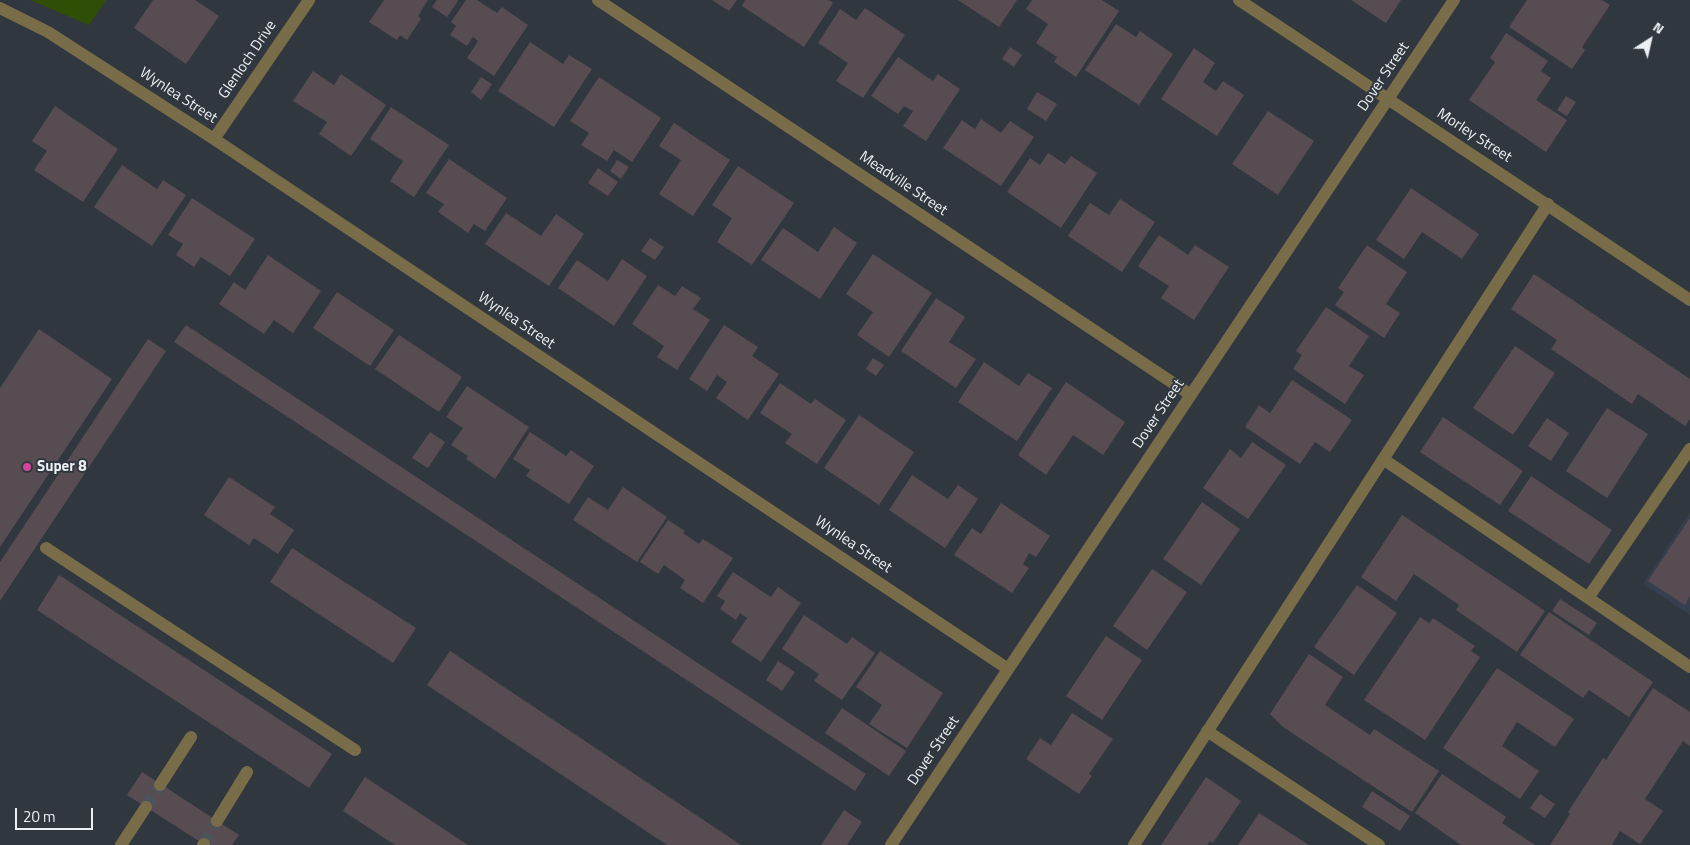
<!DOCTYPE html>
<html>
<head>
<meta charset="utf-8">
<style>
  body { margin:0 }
  #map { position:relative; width:1690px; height:845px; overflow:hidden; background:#31373f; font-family:"Titillium Web",sans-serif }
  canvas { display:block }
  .north { position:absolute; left:1625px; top:15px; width:50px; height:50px; -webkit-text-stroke:4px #31373f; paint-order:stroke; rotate:35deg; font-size:14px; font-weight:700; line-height:20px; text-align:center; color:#ebeff4 }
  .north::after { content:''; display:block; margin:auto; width:18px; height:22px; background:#ebeff4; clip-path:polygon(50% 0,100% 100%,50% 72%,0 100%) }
  .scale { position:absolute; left:15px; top:808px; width:78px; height:22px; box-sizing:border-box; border:2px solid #ebeff4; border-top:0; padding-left:6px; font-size:15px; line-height:18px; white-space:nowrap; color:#ebeff4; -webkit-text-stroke:4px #31373f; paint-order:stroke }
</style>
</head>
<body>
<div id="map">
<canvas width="1690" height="845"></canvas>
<div class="north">N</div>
<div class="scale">20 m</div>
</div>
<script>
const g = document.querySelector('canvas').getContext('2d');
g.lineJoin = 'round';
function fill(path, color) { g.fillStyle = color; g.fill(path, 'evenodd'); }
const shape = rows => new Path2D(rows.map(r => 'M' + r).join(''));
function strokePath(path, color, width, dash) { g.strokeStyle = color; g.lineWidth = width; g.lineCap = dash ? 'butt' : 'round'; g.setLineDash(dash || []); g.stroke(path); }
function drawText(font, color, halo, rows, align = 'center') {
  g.font = font + ' "Titillium Web",sans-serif'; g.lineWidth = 4; g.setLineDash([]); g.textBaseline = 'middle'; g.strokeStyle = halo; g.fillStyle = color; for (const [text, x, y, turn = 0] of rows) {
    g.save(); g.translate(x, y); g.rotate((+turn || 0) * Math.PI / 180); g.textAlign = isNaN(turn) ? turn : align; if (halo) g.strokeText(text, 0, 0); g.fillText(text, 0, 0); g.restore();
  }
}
fill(shape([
  [1690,512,1690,615,1643,584]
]), '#363f4d');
fill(shape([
  [30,0,106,0,89,25]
]), '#314e06');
fill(shape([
  [153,0,195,0,219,16,186,64,134,28],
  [384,0,428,0,418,16,421,19,407,40,400,35,397,40,369,22],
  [437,0,457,0,458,1,447,17,432,7],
  [466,0,477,0,497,13,502,7,528,25,494,76,467,58,478,41,473,37,467,46,450,35,456,26,451,22],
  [712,0,737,0,729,11],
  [745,0,829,0,833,3,804,47,742,6],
  [958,0,1017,0,999,27],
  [1032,0,1102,0,1119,11,1076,77,1054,62,1057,57,1036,43,1048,24,1026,9],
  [1351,0,1401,0,1386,23],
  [1527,0,1602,0,1610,5,1582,47,1585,50,1572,69,1509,27],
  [865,8,905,35,863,98,836,81,848,63,818,43,840,9,856,20],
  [1116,24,1136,37,1140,31,1173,54,1139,105,1085,70],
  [1506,33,1548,61,1541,71,1551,78,1536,100,1567,120,1546,152,1469,100,1495,62,1490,58],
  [530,42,563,64,569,55,592,69,554,127,498,91],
  [1010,47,1022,55,1014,67,1002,59],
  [1194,48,1215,63,1203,82,1216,91,1223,81,1244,95,1217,136,1161,99],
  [898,57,933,81,938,74,960,89,926,141,903,126,913,111,904,106,898,114,871,96],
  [313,71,334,85,341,74,386,105,351,156,319,134,327,122,293,101],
  [481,77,492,84,481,100,471,92],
  [599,77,661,118,632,162,614,150,607,161,581,145,589,133,570,121],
  [1037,92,1057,104,1046,121,1027,109],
  [1566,96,1576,102,1567,116,1557,110],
  [55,106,118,149,83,202,34,170,47,151,32,141],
  [391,107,449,145,414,197,390,181,403,161,370,139],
  [1268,111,1314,141,1278,195,1232,164],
  [981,119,1001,133,1010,121,1034,137,1001,186,943,148,962,120,975,129],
  [674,123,730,160,693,216,659,194,681,160,659,146],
  [1048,153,1065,164,1071,156,1097,173,1061,228,1007,192,1030,158,1040,165],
  [449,159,507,198,485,231,474,224,468,233,438,212,444,204,426,193],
  [617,160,629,167,621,179,610,171],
  [122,165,157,189,163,180,186,195,152,246,94,207],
  [738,166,794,203,752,265,717,242,732,218,712,205],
  [598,168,618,182,608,196,588,183],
  [1411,188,1479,234,1462,259,1422,232,1404,259,1376,240],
  [192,198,255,239,230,276,201,257,194,267,176,255,183,244,168,235],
  [1120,199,1155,222,1122,272,1068,236,1090,203,1109,215],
  [506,213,541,236,556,214,584,234,549,286,485,244],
  [834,227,857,243,820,299,761,260,783,228,818,252],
  [1159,235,1188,255,1195,245,1229,267,1194,320,1161,298,1169,286,1138,266],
  [650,238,664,247,655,260,641,251],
  [1367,245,1407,272,1386,304,1400,313,1384,338,1335,305,1344,292,1338,288],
  [873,254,932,293,889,357,857,335,873,312,846,294],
  [268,255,321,291,293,333,274,320,264,334,219,304,234,282,245,290],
  [622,259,647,276,614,326,558,288,577,260,608,281],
  [1534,274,1690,379,1690,419,1685,426,1638,394,1632,404,1551,349,1557,340,1511,309],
  [658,285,675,296,682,286,701,298,693,309,710,320,677,370,657,357,664,346,632,324],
  [337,292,394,330,370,366,313,328],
  [936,298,965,317,949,342,976,359,956,388,901,351],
  [1326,307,1369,336,1349,366,1364,375,1345,404,1293,369,1302,355,1296,351],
  [186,325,866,774,855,791,174,342],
  [724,325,758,347,752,356,779,374,748,420,716,398,727,382,717,375,707,391,689,379],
  [39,329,112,379,0,547,0,388],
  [399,335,462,377,439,412,375,369],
  [148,339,166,351,0,601,0,562],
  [1515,346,1555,373,1513,435,1473,408],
  [873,358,884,365,876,376,866,369],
  [984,362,1019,386,1028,373,1052,388,1017,441,958,402],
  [1292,380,1352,420,1330,452,1315,442,1300,464,1245,427,1259,405,1270,413],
  [1066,382,1125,422,1103,455,1073,435,1046,475,1018,455],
  [780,383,811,404,815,399,846,420,817,464,785,443,792,434,760,413],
  [467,386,529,427,495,479,466,459,468,456,451,445,463,428,446,417],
  [1607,408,1648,434,1607,498,1566,471],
  [859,415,914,452,879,505,824,468],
  [1443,417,1523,471,1500,505,1420,452],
  [1547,418,1569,433,1551,461,1528,446],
  [430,432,445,442,428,468,412,458],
  [530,432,566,456,571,450,594,466,569,504,526,476,530,470,513,459],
  [1252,442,1286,465,1248,519,1203,488,1230,449,1241,458],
  [912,475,948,499,958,485,978,499,945,548,889,510],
  [1531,476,1612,530,1589,564,1508,511],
  [229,477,275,507,270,514,294,530,278,554,254,538,249,545,204,515],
  [623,487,667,517,637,562,573,520,588,497,608,510],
  [1202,502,1240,529,1201,585,1163,559],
  [1001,503,1050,536,1036,557,1029,553,1023,564,1029,568,1012,593,954,555,972,528,981,534],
  [1402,515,1545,611,1517,652,1456,610,1459,605,1414,574,1396,601,1361,577],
  [1690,518,1690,596,1685,605,1648,581],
  [668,520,685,531,683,533,699,544,703,539,733,558,703,603,680,588,685,580,664,565,658,574,640,562],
  [292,548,416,628,393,663,270,582],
  [1152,569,1187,592,1147,650,1113,626],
  [733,572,771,597,778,587,801,603,761,662,731,642,747,618,740,613,736,620,720,609,725,601,717,596],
  [59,575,332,754,309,788,37,610],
  [1357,585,1397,613,1354,675,1314,647],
  [1560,599,1597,623,1589,635,1552,611],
  [1549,612,1653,682,1629,717,1589,690,1583,698,1520,655],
  [804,615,847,644,852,637,875,653,842,700,814,681,819,674,782,649],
  [1420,617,1429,623,1433,618,1475,646,1471,651,1480,657,1425,740,1364,700],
  [1106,636,1142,660,1102,720,1066,696],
  [450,651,741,845,667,845,427,685],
  [880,651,943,693,907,748,869,724,882,705,856,687],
  [1309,654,1343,677,1325,705,1370,735,1374,729,1439,771,1412,812,1283,727,1270,714],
  [778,661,795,672,782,691,766,680],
  [1497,668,1574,719,1555,747,1517,722,1502,746,1539,771,1520,799,1443,748],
  [1653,688,1690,712,1690,746,1683,741,1645,799,1663,811,1640,844,1620,831,1612,845,1550,845,1570,814,1568,812,1603,758,1606,760],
  [842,708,906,751,889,776,825,733],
  [1072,713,1113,739,1089,774,1092,776,1079,794,1026,759,1040,738,1051,745],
  [142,772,239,835,232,845,205,845,127,795],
  [1442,774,1506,817,1502,823,1535,845,1461,845,1415,813],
  [365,777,468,845,395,845,343,811],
  [1206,777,1241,801,1213,843,1210,841,1207,845,1161,845],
  [1372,791,1410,816,1400,831,1362,807],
  [1540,794,1555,804,1545,818,1530,808],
  [844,810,862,822,847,845,821,845],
  [1259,813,1309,845,1238,845]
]), '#574c52');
strokePath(shape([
  [146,807,160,785],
  [204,844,217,821]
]), '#4d535a', 12, [12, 6]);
strokePath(shape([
  [598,0,1191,395],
  [1239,0,1690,300],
  [0,8,48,32,214,139,1008,669],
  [214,139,309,0],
  [1383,459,1690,667],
  [46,548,355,750],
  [1588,598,1690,449],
  [1207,731,1379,845],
  [160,785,191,737],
  [217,821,247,772],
  [121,845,146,807],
  [203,845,204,844],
  [891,845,1454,0],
  [1134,845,1548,204]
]), '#796c48', 12);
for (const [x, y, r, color] of [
  [27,467,5,"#d1479c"]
]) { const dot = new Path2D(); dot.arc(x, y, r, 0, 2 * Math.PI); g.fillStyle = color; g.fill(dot); strokePath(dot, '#31373f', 2); }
drawText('15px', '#ebeff4', '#31373f', [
  ["Glenloch Drive",248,60,-56],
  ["Dover Street",1384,77,-56],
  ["Wynlea Street",178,96,33],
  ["Morley Street",1474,136,33],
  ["Meadville Street",903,184,34],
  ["Wynlea Street",516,321,34],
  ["Dover Street",1159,414,-56],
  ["Wynlea Street",853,545,34],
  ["Dover Street",934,751,-56]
]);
drawText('bold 15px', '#ebeff4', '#31373f', [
  ["Super 8",37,467]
], 'left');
</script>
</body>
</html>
